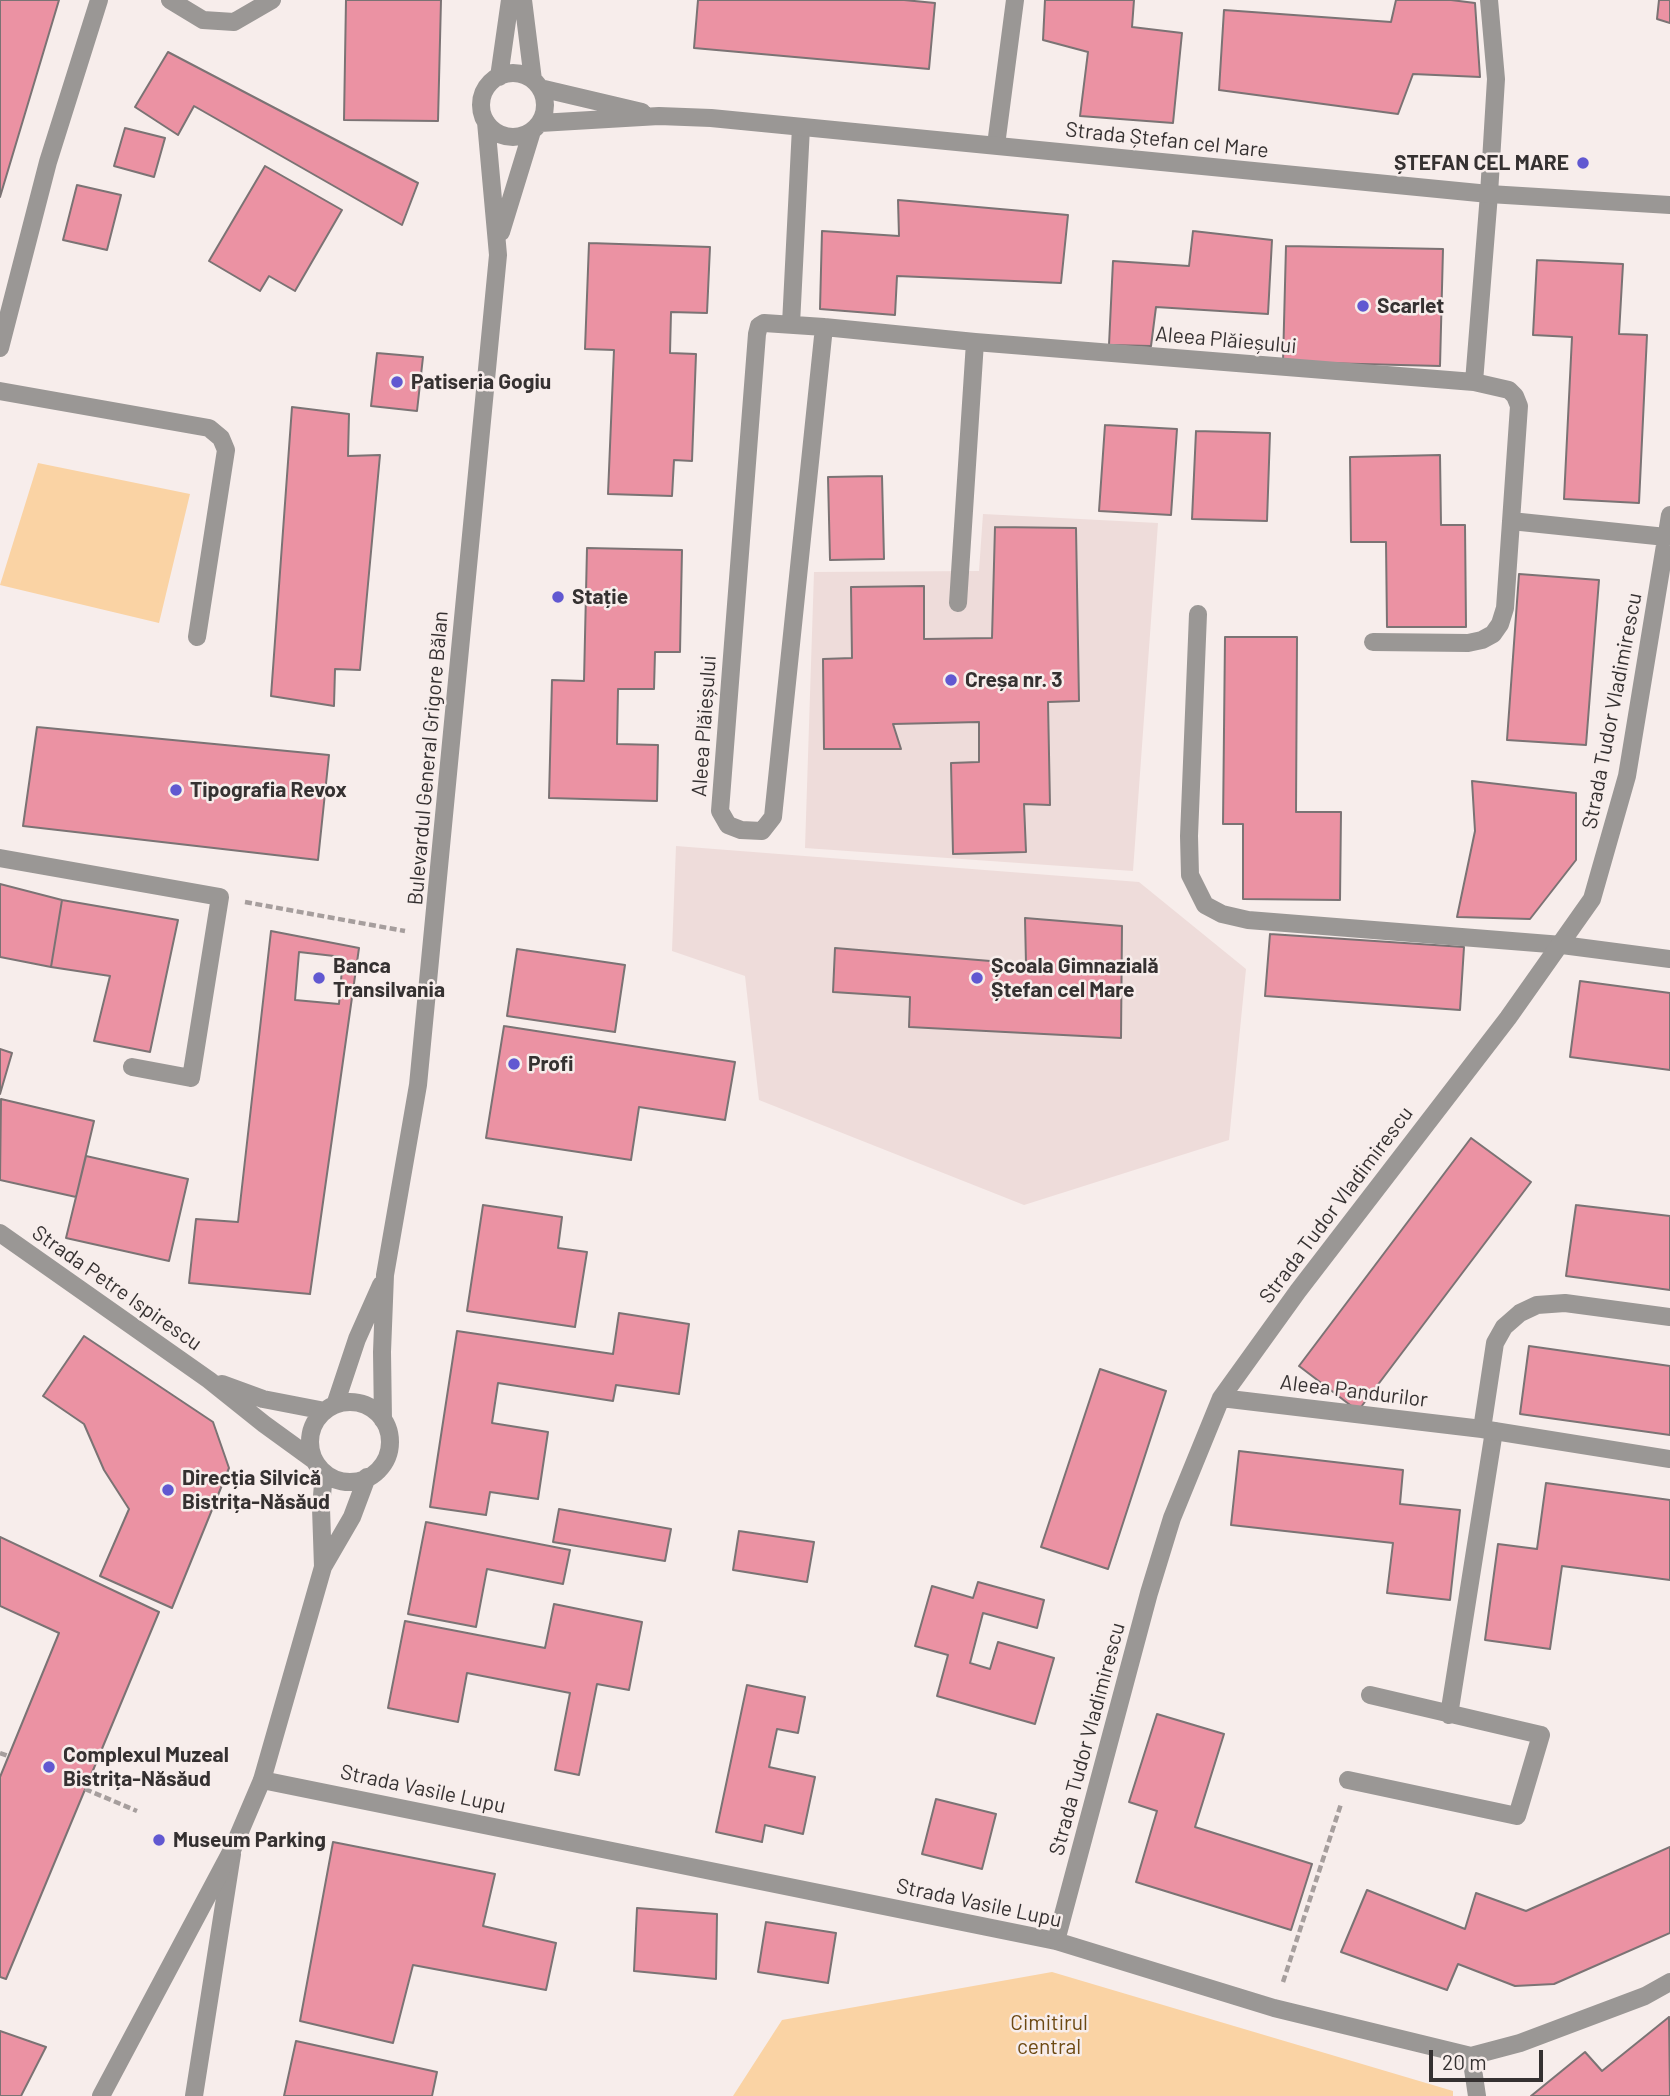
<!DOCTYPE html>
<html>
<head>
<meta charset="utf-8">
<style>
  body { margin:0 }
  #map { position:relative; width:1670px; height:2096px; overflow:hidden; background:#f7edeb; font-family:Barlow,sans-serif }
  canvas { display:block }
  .scale { position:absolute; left:1429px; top:2050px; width:114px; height:32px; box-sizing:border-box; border:4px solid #353131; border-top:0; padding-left:9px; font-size:21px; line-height:24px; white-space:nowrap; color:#353131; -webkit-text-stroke:5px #f7edeb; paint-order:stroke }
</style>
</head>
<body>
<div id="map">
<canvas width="1670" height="2096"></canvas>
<div class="scale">20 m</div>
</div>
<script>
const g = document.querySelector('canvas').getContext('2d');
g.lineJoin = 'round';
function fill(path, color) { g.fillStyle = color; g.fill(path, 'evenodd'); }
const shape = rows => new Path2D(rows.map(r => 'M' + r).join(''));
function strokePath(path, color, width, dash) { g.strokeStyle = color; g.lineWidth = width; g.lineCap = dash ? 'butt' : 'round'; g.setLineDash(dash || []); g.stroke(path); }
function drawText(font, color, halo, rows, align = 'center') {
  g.font = font + ' Barlow,sans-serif'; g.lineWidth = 5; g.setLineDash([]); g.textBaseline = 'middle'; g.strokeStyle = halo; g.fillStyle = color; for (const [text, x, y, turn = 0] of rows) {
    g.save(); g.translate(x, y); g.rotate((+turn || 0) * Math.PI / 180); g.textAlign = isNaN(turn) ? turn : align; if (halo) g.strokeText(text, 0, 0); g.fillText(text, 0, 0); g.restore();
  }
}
fill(shape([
  [983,514,1158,523,1133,871,805,848,814,572,979,571],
  [676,846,1139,882,1246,969,1229,1140,1024,1205,759,1100,745,976,672,951]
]), '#eedcda');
fill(shape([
  [38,463,190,494,159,623,0,585],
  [1052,1972,1453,2091,1453,2096,733,2096,782,2020]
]), '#fad3a4');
const building = shape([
  [0,0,59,0,0,197,0,0],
  [346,0,441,0,438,121,344,120,346,0],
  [698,0,904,0,935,3,929,69,694,48,698,0],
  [1045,0,1134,0,1132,27,1182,33,1173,123,1080,116,1088,52,1043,40,1045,0],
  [1396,0,1451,0,1475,3,1480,77,1413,74,1398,114,1219,90,1224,10,1391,22,1396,0],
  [1659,0,1670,0,1670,23,1657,19,1659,0],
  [168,52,418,183,402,225,194,106,178,135,135,107,168,52],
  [125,128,165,138,154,177,114,166,125,128],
  [265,166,342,210,295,291,269,276,260,291,209,261,265,166],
  [77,185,121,195,107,250,63,240,77,185],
  [898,200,1068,215,1061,283,897,276,895,315,820,309,822,231,899,236,898,200],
  [1193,231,1272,240,1268,314,1156,307,1151,346,1109,345,1113,261,1189,266,1193,231],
  [589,243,710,247,707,313,671,312,670,353,696,354,692,461,674,460,672,496,608,494,614,350,585,349,589,243],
  [1286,246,1443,249,1440,366,1283,362,1286,246],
  [1537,260,1623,264,1619,334,1647,335,1639,503,1564,499,1572,337,1533,335,1537,260],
  [377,353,423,357,417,411,371,406,377,353],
  [292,407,349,414,348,456,380,455,360,670,335,669,334,706,271,696,292,407],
  [1105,425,1177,429,1171,515,1099,511,1105,425],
  [1196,431,1270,433,1267,521,1192,519,1196,431],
  [1440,455,1441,525,1465,525,1466,627,1387,627,1386,542,1351,542,1350,457,1440,455],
  [882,476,884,559,830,560,828,477,882,476],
  [995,527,1076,528,1079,701,1048,702,1050,805,1024,804,1026,852,953,854,951,763,979,762,979,722,893,724,901,749,824,749,823,659,852,658,851,587,924,586,924,639,992,638,995,527],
  [587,548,682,550,680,652,655,652,654,689,618,689,617,744,658,745,657,801,549,798,552,680,584,681,587,548],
  [1519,574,1599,580,1586,745,1507,740,1519,574],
  [1225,637,1297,637,1296,812,1341,812,1340,900,1243,899,1243,824,1223,824,1225,637],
  [37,727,329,755,318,860,23,826,37,727],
  [1472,781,1576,793,1576,860,1530,919,1457,917,1475,831,1472,781],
  [0,884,62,900,51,967,0,957,0,884],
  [62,900,178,920,150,1052,94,1041,110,976,51,967,62,900],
  [1025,918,1122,926,1121,1038,909,1027,910,997,833,992,835,948,1026,964,1025,918],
  [271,931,359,948,310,1294,189,1283,196,1219,238,1222,271,931],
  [1270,934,1464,947,1460,1010,1265,996,1270,934],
  [517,949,625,965,615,1032,507,1016,517,949],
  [299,952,343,957,339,1004,295,1000,299,952],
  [1580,981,1670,993,1670,1070,1570,1057,1580,981],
  [504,1026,735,1062,725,1120,639,1107,631,1160,486,1138,504,1026],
  [0,1049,12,1053,0,1094,0,1049],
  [1,1099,94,1121,76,1197,0,1180,1,1099],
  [1471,1138,1531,1182,1358,1411,1299,1366,1471,1138],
  [86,1156,188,1179,169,1261,66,1238,86,1156],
  [483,1205,562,1217,558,1248,587,1252,575,1327,467,1311,483,1205],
  [1576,1205,1670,1216,1670,1290,1566,1276,1576,1205],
  [619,1313,689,1324,679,1394,616,1385,613,1401,498,1383,492,1423,548,1432,538,1499,490,1492,486,1515,430,1507,457,1331,613,1354,619,1313],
  [84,1336,213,1422,229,1468,172,1608,100,1576,129,1509,104,1470,84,1424,43,1396,84,1336],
  [1529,1346,1670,1366,1670,1435,1520,1414,1529,1346],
  [1100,1369,1166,1391,1108,1569,1041,1547,1100,1369],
  [1239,1451,1403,1470,1400,1504,1460,1510,1450,1600,1387,1593,1393,1543,1231,1525,1239,1451],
  [1546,1483,1670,1500,1670,1580,1562,1566,1550,1649,1485,1640,1498,1544,1537,1549,1546,1483],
  [559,1509,671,1529,665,1561,553,1542,559,1509],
  [426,1522,570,1550,563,1584,487,1569,476,1627,408,1614,426,1522],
  [739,1531,814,1542,807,1582,733,1570,739,1531],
  [0,1537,159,1612,6,1979,0,1977,0,1777,59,1633,0,1606,0,1537],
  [978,1582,1044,1600,1037,1628,983,1613,970,1663,990,1669,998,1642,1054,1658,1035,1724,937,1696,948,1655,915,1646,932,1586,973,1598,978,1582],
  [554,1604,642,1622,629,1690,597,1684,579,1775,555,1770,570,1693,467,1673,458,1722,388,1708,405,1621,545,1648,554,1604],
  [747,1685,805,1697,798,1733,777,1729,769,1767,815,1777,803,1834,765,1825,762,1842,716,1832,747,1685],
  [1157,1714,1224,1734,1195,1827,1312,1864,1291,1930,1136,1882,1157,1811,1129,1802,1157,1714],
  [936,1799,996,1814,982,1869,922,1854,936,1799],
  [333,1842,495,1874,483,1926,556,1943,546,1990,413,1965,393,2043,300,2021,333,1842],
  [1670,1847,1670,1933,1554,1984,1515,1986,1458,1964,1447,1990,1341,1952,1367,1890,1465,1929,1476,1893,1526,1911,1670,1847],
  [637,1908,717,1914,716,1979,634,1971,637,1908],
  [766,1922,836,1933,828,1983,758,1972,766,1922],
  [1669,2017,1670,2096,1531,2096,1585,2052,1602,2071,1669,2017],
  [0,2031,46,2047,21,2096,0,2096,0,2031],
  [296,2041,437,2072,432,2096,284,2096,296,2041]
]);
fill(building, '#eb92a3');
strokePath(building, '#7b7374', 2);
strokePath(shape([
  [245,902,405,931],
  [0,1753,8,1756],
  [85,1789,137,1811],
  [1283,1982,1341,1804]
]), '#a69e9d', 4.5, [7, 3.5]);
strokePath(shape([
  [170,0,203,20,234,22,272,0],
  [996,145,1015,0],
  [1489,194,1496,79,1489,0],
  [0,391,209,428,221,438,226,450,197,637],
  [1198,614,1189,836,1190,875,1205,905,1222,914,1248,920,1562,945],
  [0,858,220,897,191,1078,132,1067],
  [1449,1715,1494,1431],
  [1348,1780,1517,1816,1541,1735,1370,1695]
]), '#9a9795', 18);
strokePath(shape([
  [791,324,801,127],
  [824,327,773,817,762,831,741,830,728,825,720,811,757,334,759,326,764,323,824,327,975,342,1474,382,1509,390,1515,396,1519,406,1505,608,1500,624,1493,634,1482,640,1468,643,1373,642],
  [0,348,48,162,99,0],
  [1474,382,1489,194],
  [1511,521,1666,537],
  [958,603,975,342],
  [1562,945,1670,959],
  [1221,1398,1482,1429,1670,1459],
  [1482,1429,1495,1343,1504,1327,1520,1313,1537,1305,1565,1303,1670,1317],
  [262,1780,1056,1941,1274,2008,1471,2056,1520,2043,1645,1996,1670,1982],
  [1056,1941,1149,1593,1172,1518,1221,1398,1298,1291,1508,1018,1592,899,1627,776,1670,515],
  [1471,2056,1477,2096],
  [194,2096,232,1854]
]), '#9a9795', 18);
strokePath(shape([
  [523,0,533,80],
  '481 105a32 32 0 1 1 64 0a32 32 0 1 1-64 0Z',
  [499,77,510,0],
  [540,88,642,112],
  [540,123,659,116,711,118,1489,194,1670,205],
  [501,232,532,131],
  [0,1233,209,1380,264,1424,315,1461],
  [222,1384,263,1399,325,1411],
  '310 1442a40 40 0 1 1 80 0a40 40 0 1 1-80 0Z',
  [335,1405,357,1339,381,1285],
  [383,1420,382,1352,385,1275,418,1085,498,255,486,122],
  [323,1567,321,1508,324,1472],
  [101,2096,233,1848,262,1780,323,1567,352,1517,367,1477]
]), '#9a9795', 18);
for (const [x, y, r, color] of [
  [1583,163,7,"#6158d1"],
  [1363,306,7,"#6158d1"],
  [397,382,7,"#6158d1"],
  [558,597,7,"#6158d1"],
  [951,680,7,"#6158d1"],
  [176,790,7,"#6158d1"],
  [319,978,7,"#6158d1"],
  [977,978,7,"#6158d1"],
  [514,1064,7,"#6158d1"],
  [168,1490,7,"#6158d1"],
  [49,1767,7,"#6158d1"],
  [159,1840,7,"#6158d1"]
]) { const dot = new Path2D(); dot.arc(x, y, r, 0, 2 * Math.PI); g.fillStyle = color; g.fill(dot); strokePath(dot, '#f7edeb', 2.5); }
drawText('21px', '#353131', '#f7edeb', [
  ["Strada Ștefan cel Mare",1167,140,6],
  ["Aleea Plăieșului",1226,340,5],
  ["Strada Tudor Vladimirescu",1612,711,-79],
  ["Aleea Plăieșului",704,726,-86],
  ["Bulevardul General Grigore Bălan",428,758,-85],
  ["Strada Tudor Vladimirescu",1336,1205,-53],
  ["Strada Petre Ispirescu",117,1288,35],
  ["Aleea Pandurilor",1354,1391,7],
  ["Strada Tudor Vladimirescu",1087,1739,-75],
  ["Strada Vasile Lupu",423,1789,12],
  ["Strada Vasile Lupu",979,1903,12]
]);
drawText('bold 21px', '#353131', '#f7edeb', [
  ["ȘTEFAN CEL MARE",1569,163,"right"],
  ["Scarlet",1377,306],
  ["Patiseria Gogiu",411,382],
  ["Stație",572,597],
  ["Creșa nr. 3",965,680],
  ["Tipografia Revox",190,790],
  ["Banca",333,966],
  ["Transilvania",333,990],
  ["Școala Gimnazială",991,966],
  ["Ștefan cel Mare",991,990],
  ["Profi",528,1064],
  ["Direcția Silvică",182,1478],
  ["Bistrița-Năsăud",182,1502],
  ["Complexul Muzeal",63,1755],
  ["Bistrița-Năsăud",63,1779],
  ["Museum Parking",173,1840]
], 'left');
drawText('21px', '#6d4912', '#f7edeb', [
  ["Cimitirul",1049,2023],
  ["central",1049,2047]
]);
</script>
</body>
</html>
